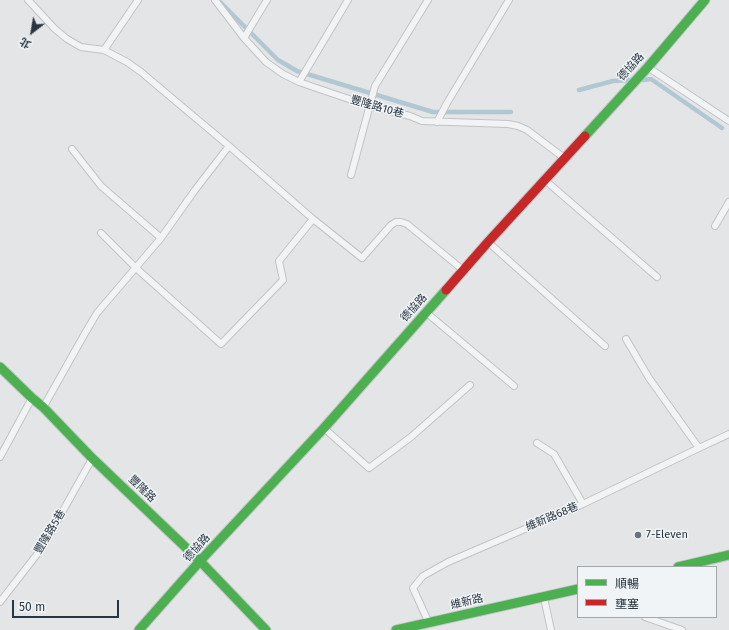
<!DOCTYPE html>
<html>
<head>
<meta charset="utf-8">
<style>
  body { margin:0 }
  #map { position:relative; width:729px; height:630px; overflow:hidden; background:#e3e5e7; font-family:"Fira Sans","Noto Sans TC",sans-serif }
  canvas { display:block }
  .legend { position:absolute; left:577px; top:566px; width:140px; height:52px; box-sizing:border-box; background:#f0f4f7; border:1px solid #a0a8ae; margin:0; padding:5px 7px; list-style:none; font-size:12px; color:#293641 }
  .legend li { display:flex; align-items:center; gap:8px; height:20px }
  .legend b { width:20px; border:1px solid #a0a8ae }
  .north { position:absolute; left:12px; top:12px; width:40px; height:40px; -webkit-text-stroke:3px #f0f4f7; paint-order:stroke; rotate:211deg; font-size:11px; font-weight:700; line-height:16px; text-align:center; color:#293641 }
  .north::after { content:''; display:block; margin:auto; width:14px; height:18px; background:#293641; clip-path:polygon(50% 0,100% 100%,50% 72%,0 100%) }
  .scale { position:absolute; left:12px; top:600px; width:107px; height:18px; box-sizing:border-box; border:2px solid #293641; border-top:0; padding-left:5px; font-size:12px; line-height:14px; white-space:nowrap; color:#293641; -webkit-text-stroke:3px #f0f4f7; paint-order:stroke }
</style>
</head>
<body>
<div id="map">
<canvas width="729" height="630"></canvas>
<ul class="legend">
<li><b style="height:5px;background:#4caf50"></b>順暢</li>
<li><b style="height:5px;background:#c62828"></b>壅塞</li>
</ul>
<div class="north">北</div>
<div class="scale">50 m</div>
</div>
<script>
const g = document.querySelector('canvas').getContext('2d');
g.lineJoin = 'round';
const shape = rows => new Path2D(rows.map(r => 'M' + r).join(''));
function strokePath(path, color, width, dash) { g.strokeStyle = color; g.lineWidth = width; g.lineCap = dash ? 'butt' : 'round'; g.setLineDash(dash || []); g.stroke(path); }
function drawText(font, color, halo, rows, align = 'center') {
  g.font = font + ' "Fira Sans","Noto Sans TC",sans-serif'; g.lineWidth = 3; g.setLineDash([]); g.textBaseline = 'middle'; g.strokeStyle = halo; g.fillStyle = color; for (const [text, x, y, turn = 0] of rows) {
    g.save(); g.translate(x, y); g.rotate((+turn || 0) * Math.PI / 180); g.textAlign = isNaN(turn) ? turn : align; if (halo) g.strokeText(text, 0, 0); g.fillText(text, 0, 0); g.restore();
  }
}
strokePath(shape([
  [219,1,278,60,297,71,433,112,511,112],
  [643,80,651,79,722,128],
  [579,90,613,81,630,80]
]), '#b1c7d2', 4.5);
const lane = shape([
  [28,0,55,29,67,39,81,47,104,50,127,62,141,72,229,146,313,219,362,258,391,225,396,222,401,222,407,224,463,270],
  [215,0,244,38,266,62,283,74,299,82,331,93,370,106,410,116,422,121,508,124,518,126,527,130,563,157],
  [244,38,267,0],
  [104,50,138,0],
  [649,68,729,121],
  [299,82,348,0],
  [437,122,447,103,509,0],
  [72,149,101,186,161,238],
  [351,175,375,86,428,0],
  [546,181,657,277],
  [715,226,729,202],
  [101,233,136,268,221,344,283,280,279,261,313,219],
  [489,243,605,346],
  [428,314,514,386],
  [626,339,649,378,699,448],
  [44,406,84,335,97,313,161,238,195,190,229,146],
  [325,429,369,468,411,437,470,385],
  [537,443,554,454,583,504],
  [0,457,32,398],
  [544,598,551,630],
  [0,602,42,548,92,459],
  [645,617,682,630],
  [428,621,413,588,423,576,448,562,583,504,699,448,729,434]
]);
const fast = shape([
  [585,136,648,67,705,0],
  [0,367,32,398,43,407,92,458,200,561,266,630],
  [678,567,729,555],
  [139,630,200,561,324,428,446,290],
  [396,630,578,589]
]);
const jam = shape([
  [446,290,488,242,585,136]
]);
strokePath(lane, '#c1c3c5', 8);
strokePath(fast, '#c1c3c5', 11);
strokePath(jam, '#c1c3c5', 11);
strokePath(lane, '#f2f3f4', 6);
strokePath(fast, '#4caf50', 9);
strokePath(jam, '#c62828', 9);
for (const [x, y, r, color] of [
  [638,535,4,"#6a737b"]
]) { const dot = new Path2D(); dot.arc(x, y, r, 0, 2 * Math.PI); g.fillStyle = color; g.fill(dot); strokePath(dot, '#f0f4f7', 1.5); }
drawText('11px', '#293641', '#f0f4f7', [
  ["德協路",631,67,-48],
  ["豐隆路10巷",377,107,16],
  ["德協路",414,308,-48],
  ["豐隆路",142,489,44],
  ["維新路68巷",552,517,-23],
  ["豐隆路5巷",50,532,-59],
  ["德協路",197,548,-48],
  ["維新路",467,602,-13]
]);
drawText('11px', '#293641', '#f0f4f7', [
  ["7-Eleven",646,535]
], 'left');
</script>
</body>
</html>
